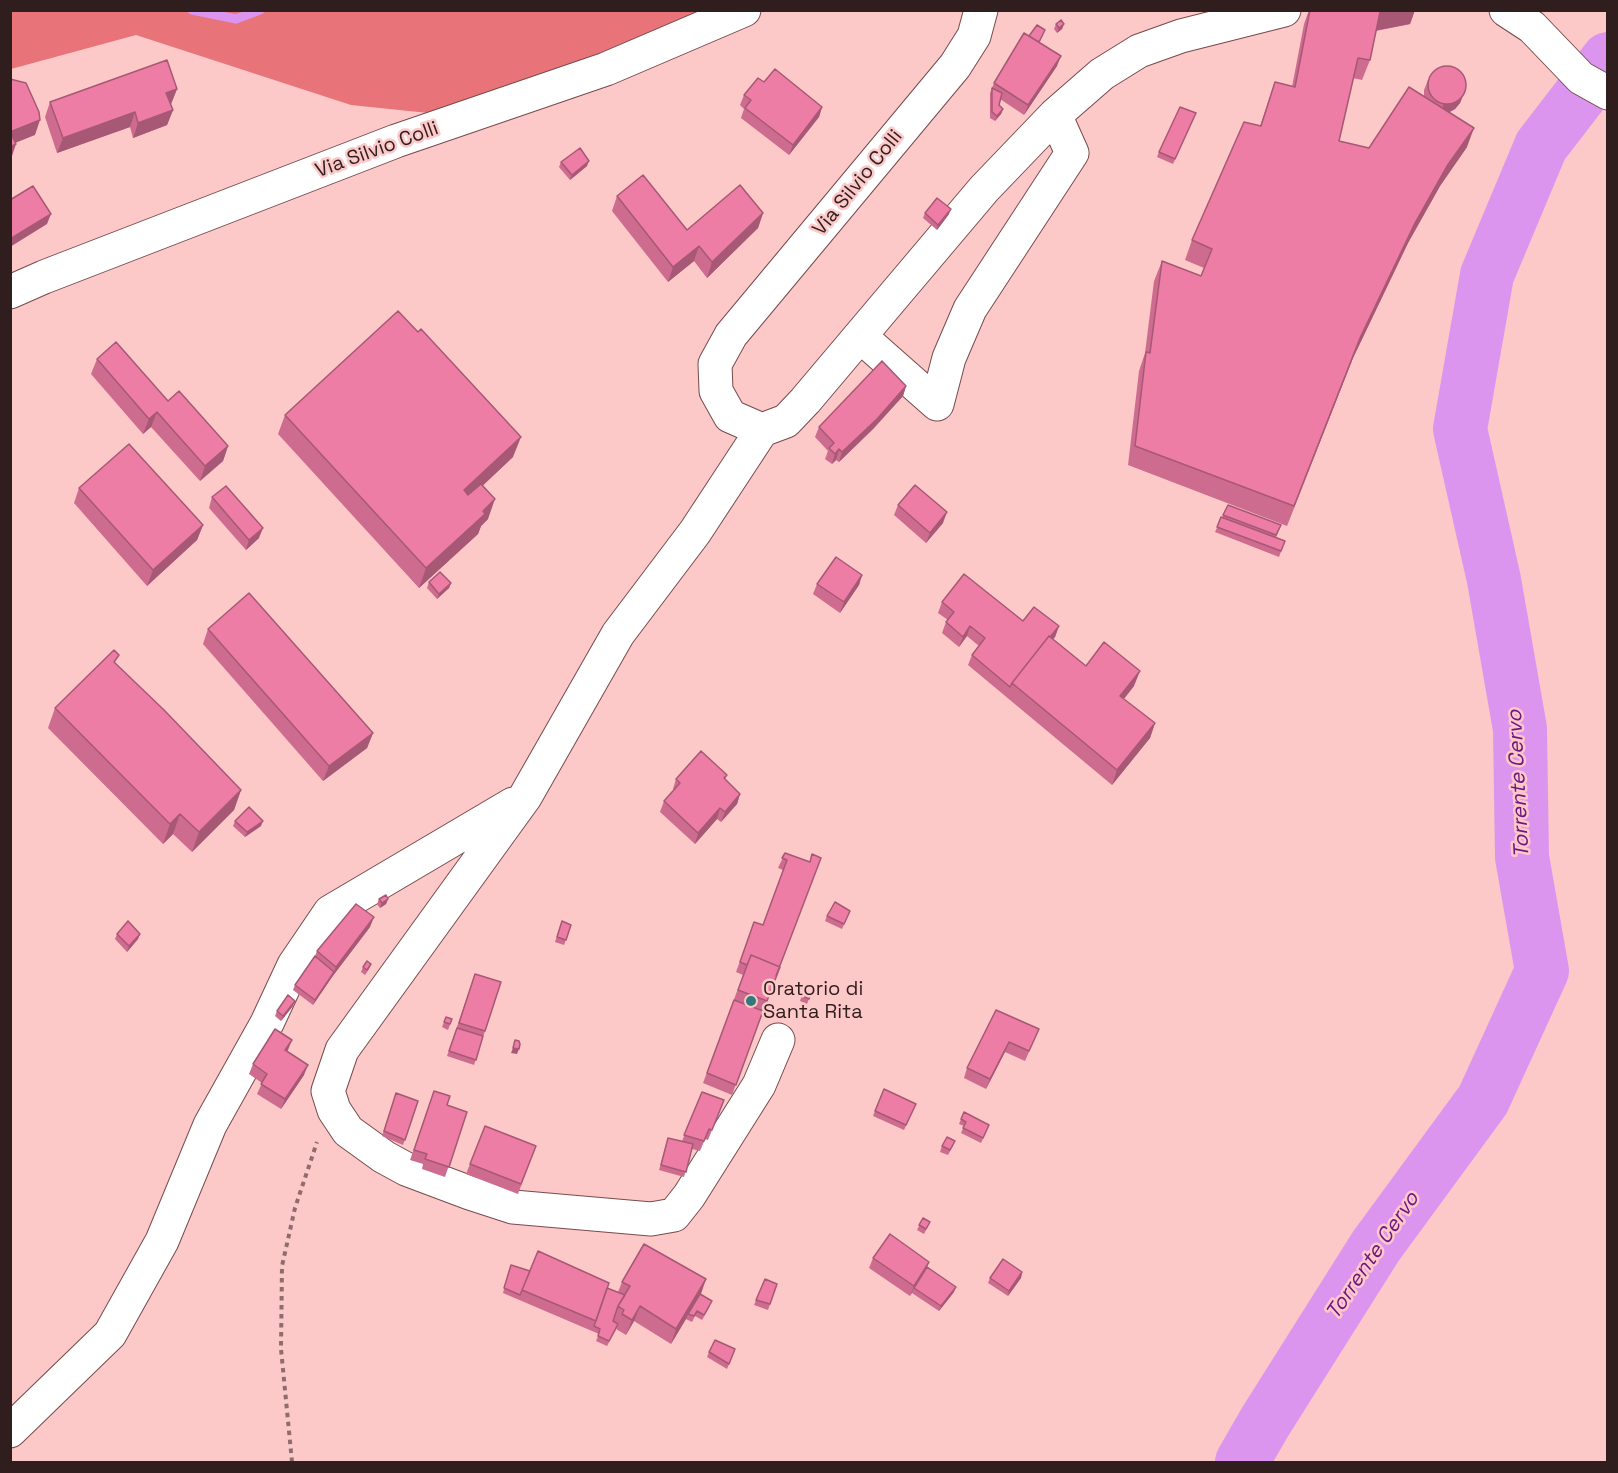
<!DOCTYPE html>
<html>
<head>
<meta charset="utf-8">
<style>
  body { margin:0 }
  #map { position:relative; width:1618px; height:1473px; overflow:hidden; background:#fdc8c8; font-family:"Space Grotesk",sans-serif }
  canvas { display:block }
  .frame { position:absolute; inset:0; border:12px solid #301d1d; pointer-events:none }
</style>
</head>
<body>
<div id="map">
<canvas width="1618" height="1473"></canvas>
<div class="frame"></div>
</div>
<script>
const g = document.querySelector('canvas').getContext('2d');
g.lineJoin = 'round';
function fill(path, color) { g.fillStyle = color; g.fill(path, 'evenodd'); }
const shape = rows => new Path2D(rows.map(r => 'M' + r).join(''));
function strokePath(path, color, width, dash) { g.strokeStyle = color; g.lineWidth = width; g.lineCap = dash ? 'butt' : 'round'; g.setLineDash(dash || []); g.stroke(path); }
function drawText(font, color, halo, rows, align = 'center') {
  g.font = font + ' "Space Grotesk",sans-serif'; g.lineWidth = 5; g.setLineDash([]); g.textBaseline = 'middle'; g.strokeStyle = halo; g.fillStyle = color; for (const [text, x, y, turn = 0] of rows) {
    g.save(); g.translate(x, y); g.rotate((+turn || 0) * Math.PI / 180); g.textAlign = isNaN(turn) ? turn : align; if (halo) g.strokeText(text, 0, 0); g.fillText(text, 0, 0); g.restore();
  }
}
fill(shape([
  [11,11,749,11,467,117,351,105,136,35,11,69]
]), '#e87479');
strokePath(shape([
  [192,10,236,19,260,10]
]), '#dc95ef', 9);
strokePath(shape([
  [1242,1462,1265,1422,1376,1246,1483,1100,1542,971,1522,857,1520,729,1494,580,1460,429,1487,275,1541,146,1608,59]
]), '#dc95ef', 54);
const minor = shape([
  [1506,10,1532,27,1581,78,1608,93],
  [10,292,44,277,396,141,606,69,744,10],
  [860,336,937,404,949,358,970,309,1072,153,1055,115],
  [762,430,730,416,716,391,715,364,731,335,955,66,974,36,981,10],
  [778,1040,759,1085,689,1196,674,1215,651,1219,513,1207,470,1193,406,1169,384,1157,348,1131,334,1110,328,1091,342,1050,525,797,618,634,695,532,762,430,786,421,805,401,984,189,1055,115,1102,74,1139,51,1181,36,1284,10],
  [10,1431,110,1334,162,1241,210,1125,267,1023,294,965,330,912,513,804]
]);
strokePath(minor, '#774b4c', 35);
strokePath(shape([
  [292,1462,281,1349,282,1266,295,1208,317,1142]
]), '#906d6d', 4, [4.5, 4.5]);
strokePath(minor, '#fff', 33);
fill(shape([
  [1309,10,1415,10,1410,24,1376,31,1370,60,1362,80,1353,78,1339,141,1369,148,1424,97,1424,90,1428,80,1464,93,1460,103,1455,109,1449,112,1467,147,1440,186,1408,243,1353,358,1287,526,1128,465,1139,371,1145,353,1154,281,1162,261,1201,276,1204,268,1185,260,1192,240,1260,126,1275,82,1292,87,1304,24],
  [1056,24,1064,24,1062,29,1057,33,1054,29],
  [1043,35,1039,43,1057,66,1024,115,1000,99,999,105,1003,109,1001,114,995,121,990,118,990,93,994,83,1029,36],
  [764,82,822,107,819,117,789,155,741,118,744,109,740,105,744,95],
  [177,89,171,104,170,104,173,110,167,125,133,138,130,127,57,153,45,117,50,102],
  [1196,113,1173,164,1157,157,1159,152],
  [561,162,587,166,570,180,559,167],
  [617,196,687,230,763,213,758,228,707,278,694,261,668,282,612,211],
  [925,213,949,214,937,230,923,218],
  [97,359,168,401,228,446,223,461,200,481,151,427,143,434,91,374],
  [906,386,903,396,873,429,839,462,836,460,832,464,825,459,828,451,815,437,819,427],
  [285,415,513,457,483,485,488,519,481,526,478,534,419,588,278,434],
  [79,488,203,525,197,540,147,586,74,503],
  [212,497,259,538,246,550,209,508],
  [898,505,943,523,926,543,894,515],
  [1228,505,1281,525,1276,538,1285,541,1279,557,1215,532],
  [862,575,859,585,840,613,813,594,817,584],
  [429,582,451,583,449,588,437,599,427,588],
  [942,602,1023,621,1059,626,1055,637,1053,639,1086,666,1134,686,1124,699,1155,723,1150,738,1112,785,968,665,972,655,979,646,967,636,959,647,942,633,946,622,948,620,938,613],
  [208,629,373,733,367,748,323,781,203,644],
  [116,664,241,790,234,810,192,852,173,834,163,844,48,728,55,708],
  [727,775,725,780,740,794,737,804,721,822,717,819,695,844,660,812,664,801,674,791,673,789,676,779],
  [235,821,261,826,245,837,233,826],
  [785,853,810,862,772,986,732,1095,703,1083,743,975,736,972,754,922,763,925,783,870,778,868],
  [379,899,388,899,386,904,380,908,377,904],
  [850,911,842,929,825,921,827,916],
  [562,921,571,925,564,945,555,942],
  [370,927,332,977,313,1005,293,990,295,985,315,956,317,951],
  [117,934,140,934,138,939,127,952,115,939],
  [371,964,369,969,365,975,361,972,363,967],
  [475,974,485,1031,474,1065,447,1056],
  [804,989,811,993,807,1004,800,1001],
  [293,1006,281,1021,275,1016,277,1011],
  [996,1010,1039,1029,1025,1061,1005,1052,986,1089,964,1078,967,1068],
  [446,1017,452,1019,448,1030,442,1027],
  [287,1051,304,1075,281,1109,257,1094,262,1083,249,1074,253,1064],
  [434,1091,447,1105,467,1112,445,1177,422,1169,423,1164,410,1160],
  [702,1092,724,1100,708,1140,705,1139,700,1151,692,1149,684,1177,659,1170,668,1138,682,1141],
  [396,1093,418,1101,403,1145,382,1136],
  [916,1104,904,1130,873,1116,875,1111],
  [961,1119,987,1130,981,1143,961,1133,964,1126,959,1124],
  [485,1126,536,1146,518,1194,466,1174],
  [942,1146,953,1146,948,1155,940,1152],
  [923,1218,930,1222,924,1234,917,1230],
  [873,1258,927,1267,954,1292,939,1311,912,1293,910,1296,869,1268],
  [509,1270,530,1271,607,1288,618,1292,622,1282,701,1294,710,1306,702,1320,695,1316,692,1322,686,1319,671,1344,634,1321,626,1335,616,1329,617,1328,607,1346,596,1341,599,1334,503,1293],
  [1022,1272,1021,1278,1008,1296,988,1283,990,1278],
  [777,1284,768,1310,754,1305,756,1300],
  [735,1349,727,1369,707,1357,709,1352]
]), '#cd6c8e');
fill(shape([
  [1387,10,1415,10,1410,24,1373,31,1380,12],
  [1064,24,1062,29,1057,33,1059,28],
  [1061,56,1057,66,1024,115,1028,105],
  [177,89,171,104,160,108,166,93],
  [1464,93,1460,103,1455,109,1448,113,1441,113,1444,103],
  [822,107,819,117,789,155,793,145],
  [1003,109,1001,114,995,121,997,116],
  [173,110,167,125,133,138,138,123],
  [135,112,130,127,57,153,63,138],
  [40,120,35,135,10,145,10,132],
  [1474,128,1467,147,1440,186,1408,243,1353,358,1287,526,1360,338,1415,223,1447,166],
  [16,144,11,159,10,159,10,147],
  [589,161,587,166,570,180,572,175],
  [951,209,949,214,937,230,938,225],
  [763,213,758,228,707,278,712,262],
  [51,214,47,224,10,247,10,239],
  [699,246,694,261,668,282,673,267],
  [906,386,903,396,873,429,839,462,842,452],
  [157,412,151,427,143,434,149,419],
  [521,437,513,457,457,510,464,490],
  [228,446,223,461,200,481,205,466],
  [839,449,836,460,832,464,835,454],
  [495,499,488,519,481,526,478,534,419,588,426,568],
  [947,512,943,523,926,543,930,533],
  [203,525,197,540,147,586,153,570],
  [263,528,259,538,246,550,249,540],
  [862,575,859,585,840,613,844,602],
  [451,583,449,588,437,599,439,594],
  [970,626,967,636,959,647,963,637],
  [1059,626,1055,637,1016,686,1013,684],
  [1140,671,1134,686,1114,711,1120,696],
  [1155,723,1150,738,1112,785,1117,770],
  [373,733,367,748,323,781,329,766],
  [241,790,234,810,192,852,199,832],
  [740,794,737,804,721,822,725,812],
  [720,808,717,819,695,844,698,833],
  [180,814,173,834,163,844,170,824],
  [263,821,261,826,245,837,247,832],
  [388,899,386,904,380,908,382,903],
  [374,917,370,927,332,977,313,1005,315,1000,334,972,336,967],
  [140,934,138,939,127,952,129,946],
  [295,1001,293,1006,281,1021,283,1016],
  [292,1040,288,1050,281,1060,285,1050],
  [1009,1042,1005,1052,986,1089,990,1079],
  [513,1048,519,1049,517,1054,511,1053],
  [308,1065,304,1075,281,1109,285,1099],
  [929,1262,925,1272,914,1288,910,1296,914,1286],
  [1022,1272,1021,1278,1008,1296,1009,1291],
  [706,1279,701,1294,688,1314,686,1319,671,1344,676,1329],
  [956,1287,954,1292,939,1311,941,1306],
  [640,1306,634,1321,626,1335,632,1320]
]), '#a75874');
const building = shape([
  [1310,10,1387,10,1380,12,1370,60,1358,58,1339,141,1369,148,1409,87,1474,128,1447,166,1415,223,1360,338,1294,506,1135,446,1146,352,1150,353,1162,261,1201,276,1212,249,1192,240,1244,122,1261,126,1275,82,1295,87,1310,10],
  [1061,20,1064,24,1059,28,1056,24,1061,20],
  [1037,25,1045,30,1039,42,1029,36,1037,25],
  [1024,33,1061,56,1028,105,994,83,1024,33],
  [167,60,177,89,166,93,173,110,138,123,135,112,63,138,50,102,167,60],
  '1428 85a19 19 0 1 1 38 0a19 19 0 1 1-38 0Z',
  [775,69,822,107,793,145,745,108,751,100,744,95,758,78,764,82,775,69],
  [10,79,26,83,39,112,40,120,10,132,10,79],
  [992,88,1002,93,999,105,1003,109,997,116,992,112,992,88],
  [1180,107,1196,113,1175,159,1159,152,1180,107],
  [10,132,16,144,10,147,10,132],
  [580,148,589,161,572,175,561,162,580,148],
  [643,175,687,230,740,185,763,213,712,262,699,246,673,267,617,196,643,175],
  [33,186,51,214,10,239,10,200,33,186],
  [937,198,951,209,938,225,925,213,937,198],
  [398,311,418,332,421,329,521,437,464,490,468,495,481,484,495,499,483,511,485,514,426,568,285,415,398,311],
  [116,342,168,401,179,391,228,446,205,466,157,412,149,419,97,359,116,342],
  [882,361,906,386,877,419,842,452,839,449,835,454,829,448,834,443,819,427,882,361],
  [129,444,203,525,153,570,79,488,129,444],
  [915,485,947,512,930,533,898,505,915,485],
  [226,486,263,528,249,540,212,497,226,486],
  [1228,505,1281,525,1276,535,1223,515,1228,505],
  [1221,517,1285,541,1281,551,1217,527,1221,517],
  [836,557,862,575,844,602,817,584,836,557],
  [440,572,451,583,439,594,429,582,440,572],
  [964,574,1023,621,1034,607,1059,626,1050,637,1049,636,1012,683,1010,687,972,655,985,638,970,626,963,637,946,622,954,612,942,602,964,574],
  [249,593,373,733,329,766,208,629,249,593],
  [1049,636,1086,666,1104,642,1140,671,1120,696,1155,723,1117,770,1012,683,1049,636],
  [114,650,119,655,114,662,164,710,241,790,199,832,180,814,170,824,55,708,114,650],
  [701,751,727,775,724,778,740,794,725,812,720,808,698,833,664,801,680,783,676,779,701,751],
  [249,807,263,821,247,832,235,821,249,807],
  [785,853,810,862,812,854,821,858,776,976,780,967,751,955,747,965,740,962,754,922,763,925,787,860,782,858,785,853],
  [386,895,388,899,382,903,379,899,386,895],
  [835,902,850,911,844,924,827,916,835,902],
  [356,904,374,917,336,967,317,951,356,904],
  [128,921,140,934,129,946,117,934,128,921],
  [562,921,571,925,566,940,557,937,562,921],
  [751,955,780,967,767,1001,738,990,751,955],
  [315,956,334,972,315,1000,295,985,315,956],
  [367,961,371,964,367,970,363,967,367,961],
  [475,974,501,982,485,1031,459,1023,475,974],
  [804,989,811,993,809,999,802,995,804,989],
  [288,995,295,1001,283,1016,277,1011,288,995],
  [734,1000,763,1011,736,1085,707,1073,734,1000],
  [996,1010,1039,1029,1029,1051,1009,1042,990,1079,967,1068,996,1010],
  [446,1017,452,1019,450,1024,444,1022,446,1017],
  [457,1028,483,1036,476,1060,449,1051,457,1028],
  [275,1029,292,1040,285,1050,308,1065,285,1099,261,1084,267,1074,253,1064,275,1029],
  [515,1040,519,1041,520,1044,519,1049,513,1048,515,1040],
  [884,1089,916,1104,906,1125,875,1111,884,1089],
  [434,1091,450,1096,447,1105,467,1112,449,1167,425,1159,427,1154,414,1150,434,1091],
  [702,1092,724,1100,712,1130,709,1129,704,1141,684,1135,702,1092],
  [396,1093,418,1101,405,1140,384,1131,396,1093],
  [964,1112,989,1125,983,1138,963,1128,966,1122,961,1119,964,1112],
  [485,1126,536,1146,521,1184,470,1164,485,1126],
  [947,1137,955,1141,950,1150,942,1146,947,1137],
  [668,1138,693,1144,686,1172,661,1165,668,1138],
  [923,1218,930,1222,926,1229,919,1225,923,1218],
  [890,1234,929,1262,914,1286,873,1258,890,1234],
  [644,1244,706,1279,676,1329,640,1306,632,1320,622,1314,624,1310,618,1306,630,1286,622,1282,644,1244],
  [538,1251,609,1283,596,1321,522,1290,538,1251],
  [1003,1259,1022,1272,1009,1291,990,1278,1003,1259],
  [511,1265,530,1271,520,1295,504,1288,511,1265],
  [927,1267,956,1287,941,1306,914,1288,927,1267],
  [765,1279,777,1284,770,1304,756,1300,765,1279],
  [607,1288,625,1295,618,1306,613,1321,618,1324,609,1341,598,1336,600,1329,594,1326,607,1288],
  [700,1294,712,1301,704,1315,697,1311,694,1316,688,1314,700,1294],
  [715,1340,735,1349,729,1364,709,1352,715,1340]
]);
fill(building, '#ee7da5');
strokePath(building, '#a75874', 1.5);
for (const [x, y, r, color] of [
  [751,1001,6,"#307a7d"]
]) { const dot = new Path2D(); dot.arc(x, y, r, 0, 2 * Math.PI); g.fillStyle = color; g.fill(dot); strokePath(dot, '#fdc8c8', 2); }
drawText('20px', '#301d1d', '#fdc8c8', [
  ["Via Silvio Colli",377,150,-20],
  ["Via Silvio Colli",858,183,-51]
]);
drawText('20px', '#301d1d', '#fdc8c8', [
  ["Oratorio di",763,990],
  ["Santa Rita",763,1013]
], 'left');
drawText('italic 21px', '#6e1783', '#fdc8c8', [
  ["Torrente Cervo",1519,784,-93],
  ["Torrente Cervo",1373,1256,-56]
]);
</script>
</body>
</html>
